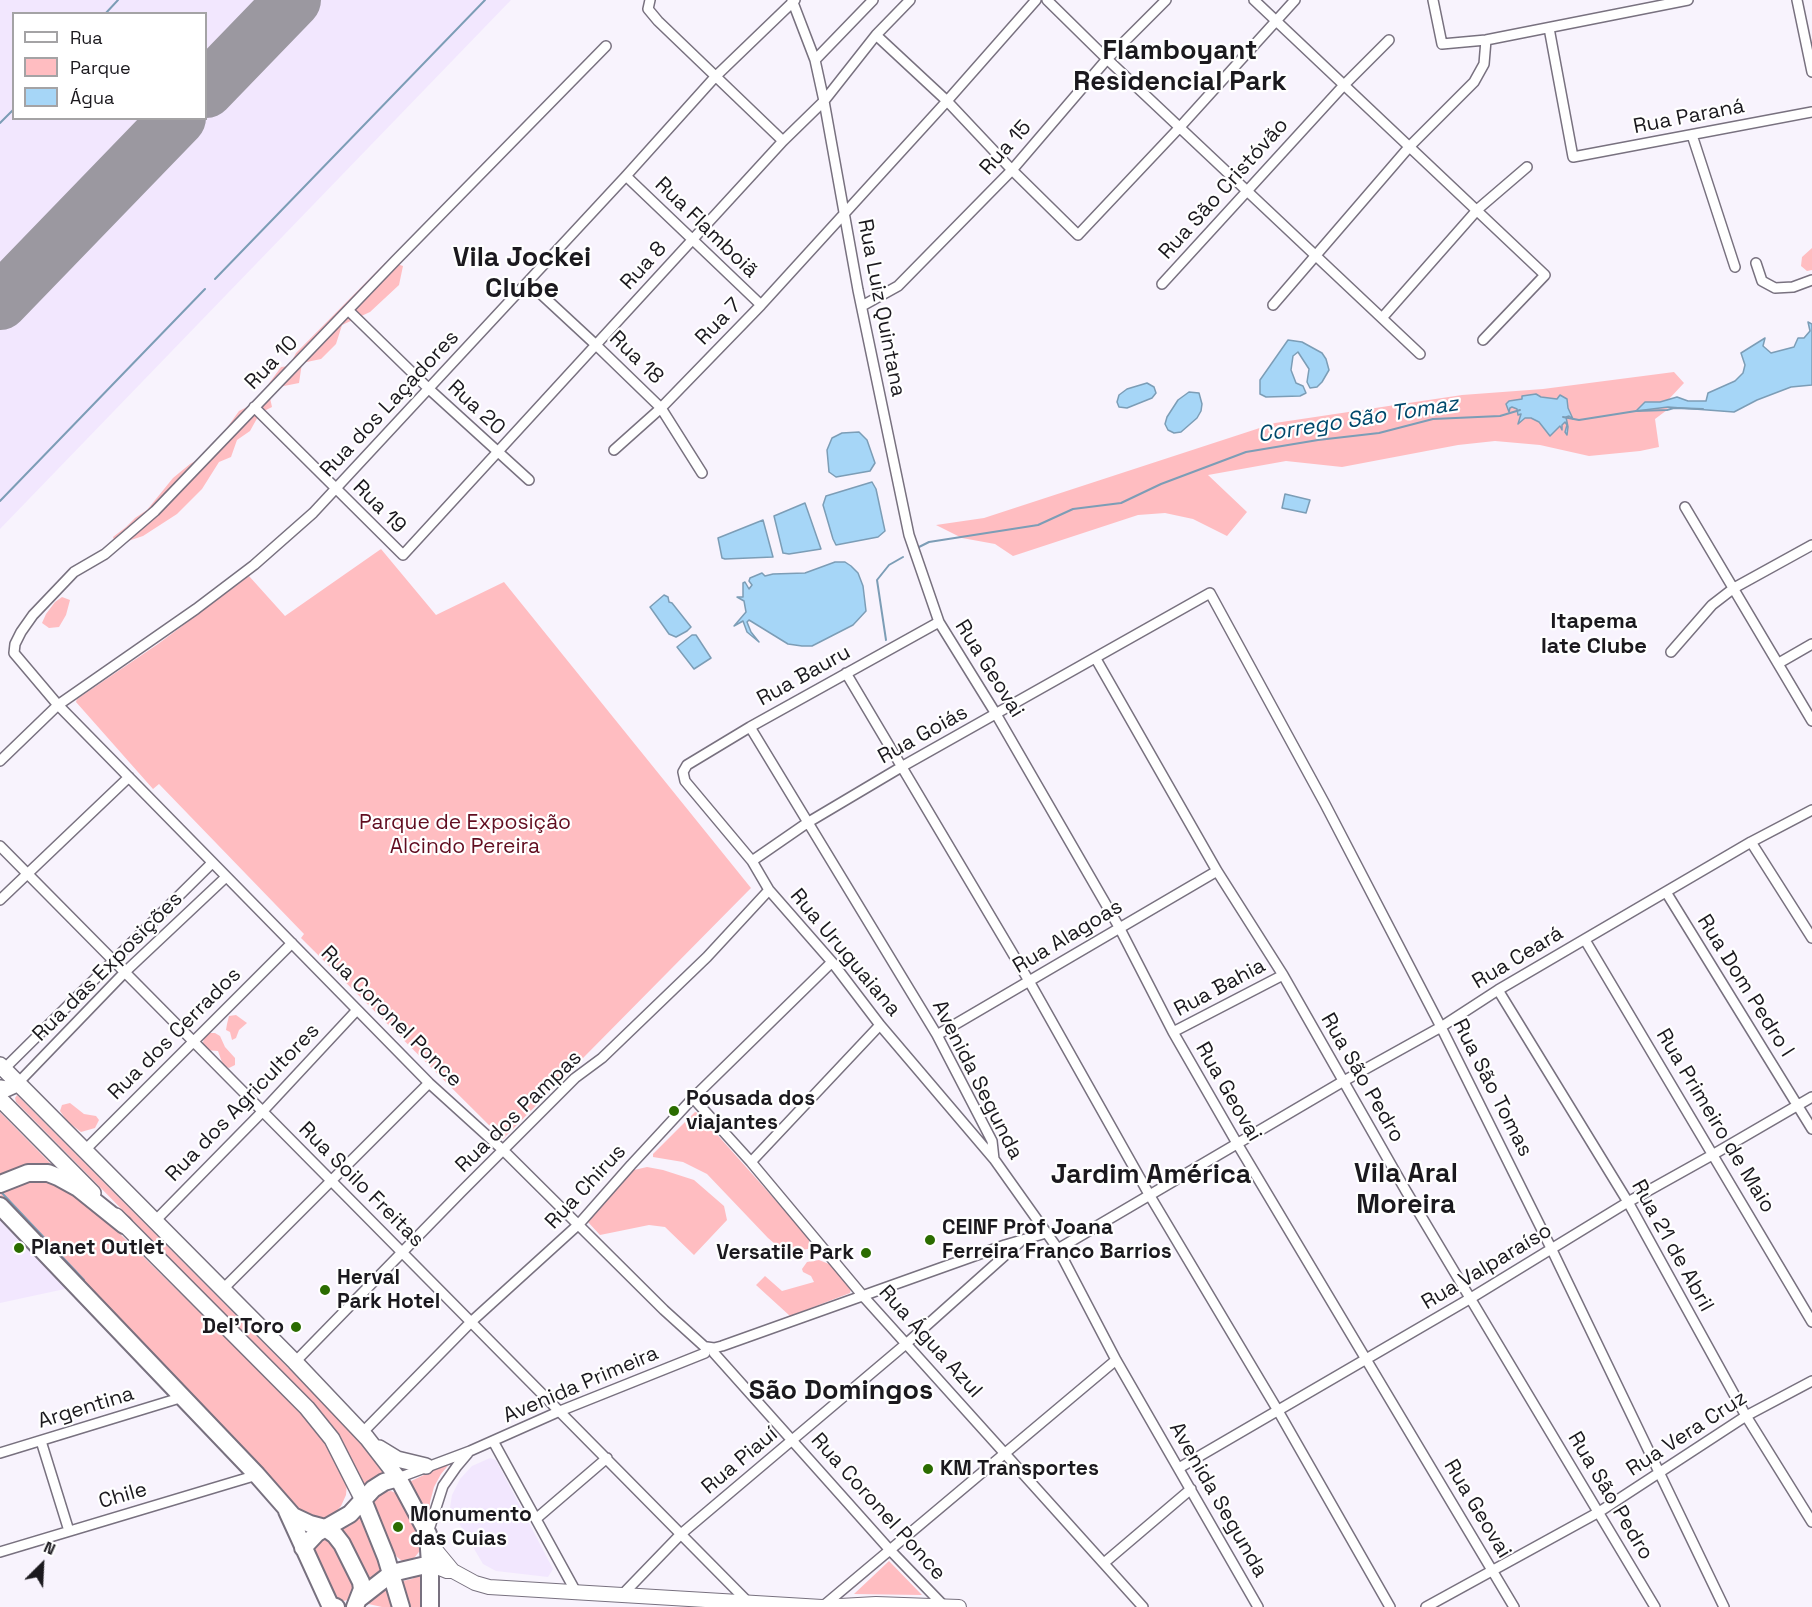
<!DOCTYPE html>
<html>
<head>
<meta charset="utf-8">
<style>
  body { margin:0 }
  #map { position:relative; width:1812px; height:1607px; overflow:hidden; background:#f8f3fd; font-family:"Space Grotesk",sans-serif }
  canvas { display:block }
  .legend { position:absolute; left:12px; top:12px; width:195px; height:108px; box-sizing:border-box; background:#fff; border:2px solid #a4a3a5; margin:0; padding:8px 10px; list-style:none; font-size:18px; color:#1b191e }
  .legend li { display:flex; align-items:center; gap:12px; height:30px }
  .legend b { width:30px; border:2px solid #a4a3a5 }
  .north { position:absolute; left:12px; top:1535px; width:60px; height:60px; -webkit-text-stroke:4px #fff; paint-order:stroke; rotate:24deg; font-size:16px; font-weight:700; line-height:24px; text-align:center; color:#1b191e }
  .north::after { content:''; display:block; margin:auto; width:21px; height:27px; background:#1b191e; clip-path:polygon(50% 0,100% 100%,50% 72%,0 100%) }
</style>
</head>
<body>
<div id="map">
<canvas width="1812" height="1607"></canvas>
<ul class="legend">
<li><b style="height:8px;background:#fff"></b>Rua</li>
<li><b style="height:16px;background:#ffbdc1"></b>Parque</li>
<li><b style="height:16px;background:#a6d6f7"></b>Água</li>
</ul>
<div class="north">N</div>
</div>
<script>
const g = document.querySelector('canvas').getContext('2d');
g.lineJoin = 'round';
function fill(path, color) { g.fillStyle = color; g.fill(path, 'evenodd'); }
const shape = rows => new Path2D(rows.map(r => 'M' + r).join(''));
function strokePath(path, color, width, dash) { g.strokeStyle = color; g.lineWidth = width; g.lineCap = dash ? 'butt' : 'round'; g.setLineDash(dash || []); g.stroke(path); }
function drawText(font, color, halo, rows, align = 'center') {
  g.font = font + ' "Space Grotesk",sans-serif'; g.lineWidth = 4.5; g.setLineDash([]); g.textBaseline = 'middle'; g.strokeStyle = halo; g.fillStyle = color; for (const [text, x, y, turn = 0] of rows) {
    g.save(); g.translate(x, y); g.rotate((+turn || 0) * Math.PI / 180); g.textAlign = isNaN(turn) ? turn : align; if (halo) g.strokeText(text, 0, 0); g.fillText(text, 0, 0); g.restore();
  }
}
fill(shape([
  [0,0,511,0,0,529],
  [14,14,206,14,206,118,14,118],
  [0,1208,74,1287,0,1303],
  [490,1458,496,1460,553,1569,548,1577,496,1571,483,1564,450,1508,452,1495,460,1479,472,1466]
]), '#f2e7fe');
fill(shape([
  [1812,248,1812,270,1807,271,1801,266,1802,257],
  [385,263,394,263,403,266,399,285,370,312,342,325,336,344,321,359,302,363,299,383,279,387,270,398,272,407,260,413,250,431,237,440,231,457,219,462,202,489,177,514,143,536,116,545,113,537,126,527,135,518,147,510,173,478,190,464,197,460,219,439,239,411,247,407,262,393,281,367,289,366,296,353],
  [1674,372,1684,383,1669,399,1667,410,1655,419,1659,447,1640,451,1589,456,1540,445,1495,441,1458,445,1342,467,1286,461,1208,475,1247,512,1227,536,1193,519,1165,513,1138,515,1013,556,995,544,962,538,936,525,984,518,1275,423,1462,395,1543,389],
  [381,549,436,615,504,582,751,888,503,1139,301,938,304,934,159,784,153,789,76,702,77,699,158,644,249,576,285,616],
  [62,597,70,600,66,615,59,627,49,628,42,623,46,614,55,602],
  [236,1015,247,1023,239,1030,236,1038,232,1040,230,1032,226,1030,227,1024,229,1016],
  [208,1033,215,1033,220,1036,225,1047,235,1058,235,1065,229,1068,223,1065,218,1051,206,1050,202,1047,204,1038],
  [17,1095,356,1436,386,1475,365,1488,328,1425,305,1395,16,1102,15,1098],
  [70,1103,84,1114,96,1116,99,1120,95,1128,81,1132,67,1121,60,1111,62,1105],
  [0,1112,52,1165,52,1166,0,1178],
  [695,1112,698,1113,809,1238,809,1246,808,1249,791,1251,780,1248,768,1238,707,1174,683,1162,653,1157,653,1154],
  [647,1167,663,1170,694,1180,724,1206,727,1220,694,1255,665,1227,649,1225,600,1235,587,1221,634,1170],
  [39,1177,59,1185,113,1227,290,1401,319,1433,347,1482,346,1495,341,1506,333,1515,328,1518,310,1518,295,1509,0,1198,1,1191],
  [819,1260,829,1264,851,1288,850,1293,790,1316,756,1285,765,1276,782,1291,814,1282,811,1276,803,1272,802,1269,807,1262],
  [451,1462,441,1474,434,1487,430,1502,428,1521,407,1483],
  [391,1491,400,1495,421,1537,422,1548,415,1557,408,1562,402,1561,391,1552,373,1505,375,1497,382,1492],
  [362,1511,386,1572,366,1585,340,1530,351,1525],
  [325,1540,335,1543,356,1584,352,1597,348,1600,343,1601,334,1598,314,1551,320,1542],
  [889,1561,922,1595,854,1594],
  [425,1571,426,1607,407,1607,403,1581,412,1579],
  [390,1584,394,1607,382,1607,364,1603]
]), '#ffbdc1');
const water = shape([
  [1808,322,1812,324,1812,385,1791,387,1757,400,1734,412,1668,407,1636,411,1645,402,1660,402,1677,397,1688,401,1706,401,1708,393,1735,381,1743,373,1745,365,1741,353,1765,338,1763,346,1771,353,1794,347,1798,338,1804,338,1810,331,1808,322],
  [1288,340,1302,342,1322,353,1326,359,1329,370,1322,382,1317,387,1310,388,1307,382,1309,369,1298,352,1293,356,1291,370,1296,383,1303,386,1306,393,1300,396,1266,397,1260,394,1260,380,1288,340],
  [1147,383,1154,387,1156,393,1152,398,1127,408,1119,407,1117,402,1119,395,1127,389,1147,383],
  [1189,392,1199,393,1202,404,1201,411,1197,418,1181,432,1174,433,1168,430,1165,424,1167,417,1178,400,1189,392],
  [1536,394,1541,397,1557,399,1560,395,1567,399,1568,408,1573,419,1569,416,1566,417,1568,427,1567,435,1565,432,1567,425,1565,422,1562,425,1562,430,1560,426,1550,436,1539,422,1531,418,1525,418,1518,424,1521,414,1518,415,1517,409,1512,407,1510,408,1509,412,1506,404,1509,401,1522,399,1522,396,1536,394],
  [859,432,867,440,875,463,870,471,836,477,829,472,827,450,832,438,842,433,859,432],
  [872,482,876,489,885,531,878,537,836,545,833,539,823,505,826,496,872,482],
  [1285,494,1310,500,1306,513,1282,508,1285,494],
  [805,503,821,549,789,554,783,553,774,516,805,503],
  [763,520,773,557,725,559,722,558,718,538,763,520],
  [835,562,845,562,851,566,858,573,863,586,866,611,853,625,812,646,802,646,788,644,749,620,747,622,751,632,759,642,747,632,743,621,734,626,746,612,744,601,737,597,743,597,743,583,745,582,749,589,752,585,749,581,750,578,762,573,765,576,773,574,805,573,835,562],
  [664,595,668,597,669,602,672,603,691,627,687,631,676,637,669,634,650,607,664,595],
  [692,635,696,635,711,658,694,669,677,647,692,635]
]);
fill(water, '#a6d6f7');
strokePath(water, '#7c9db6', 1.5);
strokePath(shape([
  [105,14,118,0],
  [0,123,14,109],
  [215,279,485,0],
  [1563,417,1579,420,1636,411,1667,410,1674,408,1703,409],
  [0,501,205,289],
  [917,548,929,542,1038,525,1073,509,1121,503,1161,484,1246,452,1318,440,1379,433,1433,419,1500,416,1520,410],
  [886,640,877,580,889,565,903,557],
  [2,1193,84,1280]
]), '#7c9db6', 2);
strokePath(shape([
  [206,90,293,0],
  [0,302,178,118]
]), '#9b98a0', 56);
const street = shape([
  [650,0,648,9,658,21,783,141],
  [792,0,815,60,824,101,858,290,909,535,939,622,996,714,1119,927,1173,1032,1238,1145,1514,1607],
  [1047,0,1107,59,1420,354],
  [1254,0,1545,275,1483,340],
  [1433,0,1442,44,1486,40,1688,0],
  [1797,0,1812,72],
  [1549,28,1573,157,1812,112],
  [876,35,947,101,1012,170,1078,235,1180,127,1295,0],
  [606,46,395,261,155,511,105,554,74,572,33,615,21,632,15,644,14,653,58,705,429,1083,504,1151,664,1310,706,1348],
  [815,60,873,0],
  [1692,135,1735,267],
  [626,176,761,305],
  [1756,263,1762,281,1775,288,1793,287,1812,280],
  [528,282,596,345,661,408,702,473],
  [1162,284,1344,85,1389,40],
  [1273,305,1410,146,1474,82,1484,64,1486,40],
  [862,306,898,286,1012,170,1107,59,1166,0],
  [348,310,429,389,529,480],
  [1382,318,1478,209,1527,167],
  [254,407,403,555,783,141,824,101,876,35,910,0],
  [614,450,661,408,761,305,947,101,1036,0],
  [1685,507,1812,721],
  [939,622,750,727,687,765,683,772,685,781,752,861,769,890,832,962,880,1025,994,1159,1058,1249,1116,1360,1258,1607],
  [1671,652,1712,605,1734,588,1812,545],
  [1096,659,1217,871,1283,975,1406,1191,1655,1607],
  [1779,663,1812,644],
  [846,673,1029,981,1150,1196,1277,1409,1390,1607],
  [750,727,937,1035,992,1141,994,1159],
  [0,761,58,705,196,609,254,565,313,513,626,176,715,77,795,0],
  [1751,842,1812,938],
  [0,846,747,1601],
  [752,861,807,823,903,766,1210,593,1325,804,1441,1027,1552,1250,1724,1607],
  [1666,892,1812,1129],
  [0,900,129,777],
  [1585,940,1812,1322],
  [1498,990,1628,1202,1746,1416,1812,1522],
  [1173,1032,1283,975],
  [937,1035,1217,871],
  [4,1069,212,863],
  [17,1084,125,972,226,877],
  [693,1098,751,1162,863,1296,1143,1607],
  [84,1151,292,943],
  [751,1162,880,1025],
  [155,1221,263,1111,357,1010],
  [1058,1249,1342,1082,1441,1027,1498,990,1751,842,1812,810],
  [222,1290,429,1083],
  [705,1351,707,1347,714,1348,722,1346,1005,1245,1046,1233],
  [714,1353,889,1549,943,1605],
  [295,1362,461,1192,575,1078,602,1058,707,957,769,890],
  [362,1433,471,1322,579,1224,631,1165,693,1098,832,962],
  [41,1441,69,1531],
  [493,1441,576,1592],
  [0,1453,183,1397],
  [1179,1468,1471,1298,1628,1202,1714,1154,1812,1097],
  [398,1478,470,1451,560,1411,705,1353],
  [537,1518,607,1458],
  [428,1533,443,1486,457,1466,468,1453],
  [0,1552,257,1475],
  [1104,1563,1191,1489],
  [623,1594,681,1534,907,1343,1020,1242],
  [822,1607,1116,1360],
  [1426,1607,1599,1512,1746,1416,1812,1381]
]);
const secondary = shape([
  [429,1542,453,1571],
  [430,1564,447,1571,453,1571,475,1583,489,1587,822,1607,876,1604,959,1607]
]);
const primary = shape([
  [0,1065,295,1362,367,1438,398,1478],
  [0,1088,6,1089,17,1084],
  [0,1099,93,1193],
  [116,1216,307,1408,332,1439,363,1500],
  [379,1448,397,1459,426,1466]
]);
const highway = shape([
  [0,1184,28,1173,48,1173,58,1177,78,1188,124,1225],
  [0,1206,257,1475,293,1516,310,1524,325,1528,335,1535,342,1544,361,1582,362,1589,355,1607],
  [363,1500,386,1557,401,1607],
  [287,1511,330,1605,336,1607],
  [303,1548,317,1533,350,1514,373,1489,384,1482,398,1478,428,1534,430,1564,430,1607],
  [360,1598,392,1573,430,1564]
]);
strokePath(street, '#78717f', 12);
strokePath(secondary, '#78717f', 16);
strokePath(primary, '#78717f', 18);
strokePath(highway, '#78717f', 20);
strokePath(street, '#fff', 9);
strokePath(secondary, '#fff', 14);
strokePath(primary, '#fff', 15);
strokePath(highway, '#fff', 16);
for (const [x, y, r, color] of [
  [674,1111,6,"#2b6c00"],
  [930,1240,6,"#2b6c00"],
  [19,1248,6,"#2b6c00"],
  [866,1253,6,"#2b6c00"],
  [325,1290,6,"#2b6c00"],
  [296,1327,6,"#2b6c00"],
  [928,1469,6,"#2b6c00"],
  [398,1527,6,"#2b6c00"]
]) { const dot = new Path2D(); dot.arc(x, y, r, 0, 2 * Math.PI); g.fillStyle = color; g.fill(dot); strokePath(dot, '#fff', 2); }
drawText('21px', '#1b191e', '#fff', [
  ["Rua Paraná",1689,117,-11],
  ["Rua 15",1006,148,-48],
  ["Rua São Cristóvão",1224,189,-48],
  ["Rua Flamboiã",706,228,44],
  ["Rua 8",644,266,-48],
  ["Rua Luiz Quintana",881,308,79],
  ["Rua 7",719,322,-46],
  ["Rua 18",636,358,44],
  ["Rua 10",272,363,-46],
  ["Rua dos Laçadores",390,404,-47],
  ["Rua 20",476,408,43],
  ["Rua 19",379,507,45],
  ["Rua Geovai",989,669,58],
  ["Rua Bauru",804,676,-29],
  ["Rua Goiás",923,735,-29],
  ["Rua Alagoas",1068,937,-31],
  ["Rua Uruguaiana",845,953,50],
  ["Rua Ceará",1518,958,-31],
  ["Rua das Exposições",108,967,-45],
  ["Rua Dom Pedro I",1745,986,58],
  ["Rua Bahia",1220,988,-28],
  ["Rua Coronel Ponce",391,1017,45],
  ["Rua dos Cerrados",175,1034,-45],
  ["Rua São Pedro",1362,1078,60],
  ["Avenida Segunda",977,1080,63],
  ["Rua São Tomas",1492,1088,63],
  ["Rua Geovai",1228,1092,60],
  ["Rua dos Agricultores",243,1103,-46],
  ["Rua dos Pampas",519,1112,-44],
  ["Rua Primeiro de Maio",1715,1121,59],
  ["Rua Soilo Freitas",361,1185,45],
  ["Rua Chirus",586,1187,-47],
  ["Rua 21 de Abril",1672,1246,61],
  ["Rua Valparaíso",1487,1267,-31],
  ["Rua Água Azul",930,1342,48],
  ["Avenida Primeira",581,1385,-23],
  ["Argentina",86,1408,-17],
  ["Rua Vera Cruz",1687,1434,-33],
  ["Rua Piauí",740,1461,-40],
  ["Chile",123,1496,-16],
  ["Rua São Pedro",1610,1496,59],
  ["Avenida Segunda",1218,1500,60],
  ["Rua Coronel Ponce",878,1507,48],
  ["Rua Geovai",1477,1509,59]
]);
drawText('21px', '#610d20', '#fff', [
  ["Parque de Exposição",465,823],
  ["Alcindo Pereira",465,847]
]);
drawText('bold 21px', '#1b191e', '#fff', [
  ["Pousada dos",686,1099],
  ["viajantes",686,1123],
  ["CEINF Prof Joana",942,1228],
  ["Ferreira Franco Barrios",942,1252],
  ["Planet Outlet",31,1248],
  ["Versatile Park",854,1253,"right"],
  ["Herval",337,1278],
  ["Park Hotel",337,1302],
  ["Del'Toro",284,1327,"right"],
  ["KM Transportes",940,1469],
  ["Monumento",410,1515],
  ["das Cuias",410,1539]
], 'left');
drawText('italic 22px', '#00486b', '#fff', [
  ["Corrego São Tomaz",1358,420,-9]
]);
drawText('bold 22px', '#1b191e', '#fff', [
  ["Itapema",1594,622],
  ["Iate Clube",1594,647]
]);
drawText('bold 27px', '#1b191e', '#fff', [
  ["Flamboyant",1180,52],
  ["Residencial Park",1180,83],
  ["Vila Jockei",522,259],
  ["Clube",522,290],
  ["Vila Aral",1406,1175],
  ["Moreira",1406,1206],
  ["Jardim América",1151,1176],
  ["São Domingos",841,1392]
]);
</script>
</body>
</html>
